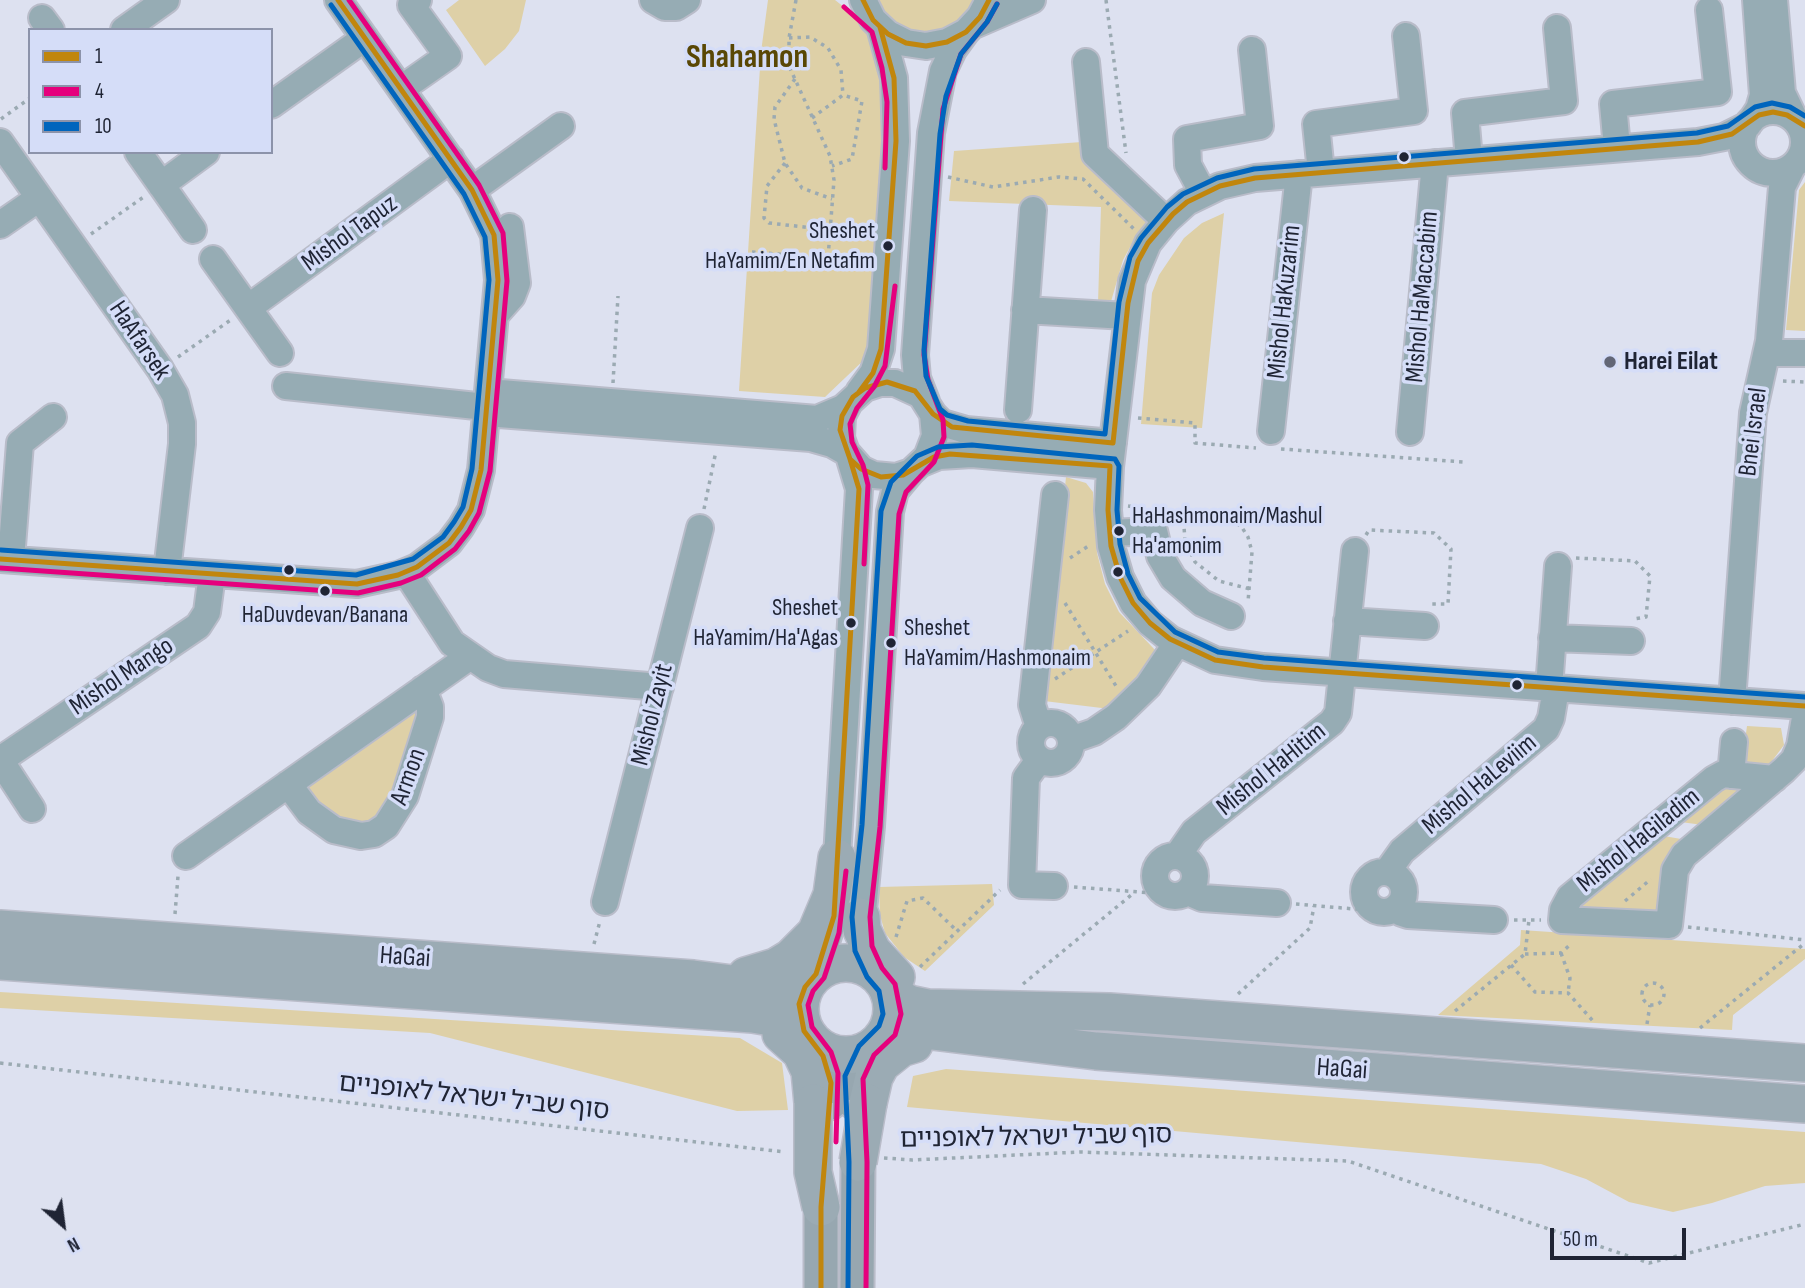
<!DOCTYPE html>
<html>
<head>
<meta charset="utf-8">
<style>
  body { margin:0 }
  #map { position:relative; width:1805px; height:1288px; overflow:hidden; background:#dde1f0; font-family:"Sofia Sans Condensed",sans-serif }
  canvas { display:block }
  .legend { position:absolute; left:28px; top:28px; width:245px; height:126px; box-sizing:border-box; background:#d5ddf8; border:2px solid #8c93aa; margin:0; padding:9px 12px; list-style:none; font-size:21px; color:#1f2434 }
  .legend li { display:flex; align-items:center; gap:14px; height:35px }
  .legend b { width:35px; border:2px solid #8c93aa }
  .north { position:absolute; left:28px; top:1190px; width:70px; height:70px; -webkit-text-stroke:5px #d5ddf8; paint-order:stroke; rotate:152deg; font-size:19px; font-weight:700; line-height:28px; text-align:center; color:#1f2434 }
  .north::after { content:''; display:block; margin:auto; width:24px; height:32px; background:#1f2434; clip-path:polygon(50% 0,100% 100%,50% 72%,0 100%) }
  .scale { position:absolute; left:1550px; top:1228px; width:136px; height:32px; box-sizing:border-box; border:4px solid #1f2434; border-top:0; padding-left:9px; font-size:21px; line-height:24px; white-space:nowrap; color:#1f2434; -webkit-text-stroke:5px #d5ddf8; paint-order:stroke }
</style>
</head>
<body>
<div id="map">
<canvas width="1805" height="1288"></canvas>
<ul class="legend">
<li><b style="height:9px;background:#c1860d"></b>1</li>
<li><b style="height:9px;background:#e5007d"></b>4</li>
<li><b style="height:9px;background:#0065bd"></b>10</li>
</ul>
<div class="north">N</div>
<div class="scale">50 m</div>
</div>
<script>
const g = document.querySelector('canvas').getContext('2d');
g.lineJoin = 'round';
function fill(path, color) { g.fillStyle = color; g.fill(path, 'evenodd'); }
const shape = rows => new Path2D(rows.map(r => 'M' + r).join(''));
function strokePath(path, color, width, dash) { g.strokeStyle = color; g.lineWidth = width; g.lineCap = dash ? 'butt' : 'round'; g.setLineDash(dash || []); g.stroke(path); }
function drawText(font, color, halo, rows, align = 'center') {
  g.font = font + ' "Sofia Sans Condensed","Noto Sans Hebrew",sans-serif'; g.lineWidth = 7; g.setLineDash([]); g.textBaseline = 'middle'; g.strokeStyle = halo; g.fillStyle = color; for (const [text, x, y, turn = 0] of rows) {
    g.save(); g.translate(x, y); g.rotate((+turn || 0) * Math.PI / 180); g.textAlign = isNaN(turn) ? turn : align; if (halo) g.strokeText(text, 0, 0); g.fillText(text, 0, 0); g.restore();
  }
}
fill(shape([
  [459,0,526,0,519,31,505,49,485,66,446,10],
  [768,0,835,0,854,15,875,45,887,107,866,358,825,397,739,391,761,52],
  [875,0,977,0,959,23,935,34,909,32,888,19],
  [1082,142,1082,158,1149,223,1134,240,1123,260,1110,305,1098,303,1101,207,949,201,954,151],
  [1805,182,1805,331,1786,330,1799,190],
  [1224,213,1202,428,1141,424,1152,293,1159,275,1184,238,1202,223],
  [1066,477,1086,483,1093,492,1097,553,1105,584,1119,612,1155,650,1153,659,1110,709,1044,701],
  [414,709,418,716,392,797,384,810,368,823,351,824,334,817,305,786],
  [1747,726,1781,728,1784,745,1769,765,1742,762],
  [1721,784,1750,788,1703,825,1673,821],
  [1658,835,1687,840,1661,917,1575,914,1580,897],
  [992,884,994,905,925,971,904,957,885,933,880,915,879,887],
  [1521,930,1805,949,1805,959,1733,1015,1732,1030,1438,1015,1520,945],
  [0,992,740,1038,782,1063,788,1110,737,1111,430,1033,0,1008],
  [946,1069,1805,1132,1805,1183,1765,1186,1712,1203,1673,1212,1629,1202,1586,1179,1541,1164,907,1107,913,1076]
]), '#ded0a7');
const minor = shape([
  [653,0,665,7,676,7,687,0],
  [863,0,873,20,888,34,906,43,926,46,947,42,966,32,980,17,989,0],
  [1774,0,1782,93,1795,120],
  [42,18,51,30],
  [974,25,1032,0],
  [124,30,166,0],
  [1086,62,1095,154,1166,221],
  [401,89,448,56,411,5,418,0],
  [271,105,365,38],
  '1742 142a31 31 0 1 1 62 0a31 31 0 1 1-62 0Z',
  [1751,121,1759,109,1763,95,1756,0],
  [1748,125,1724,137,1698,142,1255,178,1220,186,1187,202,1166,221,1148,243,1132,281,1110,467,1108,510,1111,546,1120,577,1133,603,1150,623,1170,639,1215,660,1263,667,1805,706],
  [0,142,160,369,175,395,182,423,182,444,167,571],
  [1617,148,1613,104,1718,92,1709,10],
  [138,152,193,230],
  [1469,160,1465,113,1564,101,1557,28],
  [1321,172,1316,124,1414,111,1406,36],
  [161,185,206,152],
  [472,190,561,126],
  [1203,193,1188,165,1187,139,1260,126,1252,50],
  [0,225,39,198],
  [213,259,280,353],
  [248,308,451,159],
  [1025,310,1126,316],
  [496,314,512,296,517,283,510,227],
  [1767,353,1805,353],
  [286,386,486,407],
  [488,392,817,419,843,408,865,388,880,383,895,383,921,395,933,414,935,436,927,457,911,472,896,477,874,475,861,469,846,452,841,438,842,416,849,403],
  [859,392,873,373,881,349,896,141,894,78,880,27],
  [926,401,917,378,915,355,931,133,943,71,953,50,966,32],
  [1018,410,1033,210],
  [486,413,811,438,832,444,846,452],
  [933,414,942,423,966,430,1113,443],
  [1271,431,1299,174],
  [1410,432,1435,163],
  [922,463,939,456,972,454,1110,466],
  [1110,533,1154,531,1160,556,1173,578,1202,603,1231,616],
  [0,559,357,584,398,575,417,567,449,543,461,527,471,510,481,470,498,280,494,235,472,190,338,0],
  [11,559,20,443,53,417],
  [406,572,452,643,488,668,504,674,660,687],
  [1347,621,1425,626],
  [1552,638,1631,641],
  [1549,688,1558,566],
  [1732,701,1753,413,1769,341,1782,187,1792,167],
  '1031 743a20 20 0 1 1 40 0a20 20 0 1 1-40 0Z',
  [1039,727,1032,705,1055,495],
  [1071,740,1094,732,1116,717,1148,686,1177,643],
  [0,760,198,626,207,612,212,574],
  [0,760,32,809],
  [1039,760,1026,778,1022,885,1054,886],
  [1731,775,1734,742],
  [1774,779,1723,774,1714,779,1570,897,1563,910,1562,920,1669,925,1675,870,1684,855,1784,770,1794,760,1800,746,1805,718],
  [288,784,309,812,334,830,361,836,374,834,386,826,405,796,430,717,430,707,423,689],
  [1178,855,1194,832,1332,722,1338,713,1355,551],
  '1155 876a20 20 0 1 1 40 0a20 20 0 1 1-40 0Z',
  [186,856,469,657],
  '1364 892a20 20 0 1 1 40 0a20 20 0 1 1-40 0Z',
  [1387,872,1402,851,1546,729,1551,718,1556,689],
  [836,874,859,489,850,459],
  [1188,892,1202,898,1277,903],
  [605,902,700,528],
  [1398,906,1402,913,1408,915,1494,920],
  [861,932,871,826,890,512,895,491,911,472],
  [816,974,833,920]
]);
const major = shape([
  [816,1045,829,1075,830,1103],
  [855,1103,854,1077,867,1050],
  [821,1288,821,1207],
  [857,1288,858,1162]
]);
const highway = shape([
  [861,917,862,930,872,951,896,977],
  [0,929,693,979,756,987,778,987,809,980],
  [0,961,753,1014,783,1019,804,1031],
  '800 1009a46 46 0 1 1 92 0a46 46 0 1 1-92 0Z',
  [746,976,776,967,791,958,816,933,832,895,837,858],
  [889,993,909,1004,928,1008,1109,1012,1805,1063],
  [781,1034,801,1052,810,1071,813,1103],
  [882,1038,903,1031,924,1030,1096,1051,1805,1104],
  [868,1103,874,1077,881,1064,901,1048,914,1044]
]);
strokePath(minor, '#b9bcc9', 30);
strokePath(major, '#b9bcc9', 37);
strokePath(highway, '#b9bcc9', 40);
strokePath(shape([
  [796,0,789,38,789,66,830,156,834,180,828,258],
  [1106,0,1126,153],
  [789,38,810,37,828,48,841,70,843,95],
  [795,79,775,107,774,119,785,163,802,188,832,199],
  [812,118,843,95,862,101,852,159,832,166],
  [1,119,30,98],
  [785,163,767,186,764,218,769,223,830,230],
  [948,177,993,187,1059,177,1083,179,1134,229],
  [91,234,145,196],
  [752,252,865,261],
  [178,357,232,319],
  [1783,381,1805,382],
  [613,383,618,296],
  [1138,418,1195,423,1195,443,1256,448],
  [1281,449,1464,462],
  [1128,506,1144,508],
  [704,509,716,451],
  [1162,510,1223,517,1241,526,1248,537,1252,552,1248,602],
  [1183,512,1185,541,1195,562,1219,581,1250,589],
  [1366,535,1369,530,1434,533,1451,549,1448,604,1429,604],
  [1070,558,1090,545],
  [1576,558,1635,561,1650,576,1646,617,1633,619],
  [1065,603,1116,686],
  [1055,679,1128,631],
  [1074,887,1166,894],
  [1625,901,1651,879],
  [1296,904,1378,911],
  [175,914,178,876],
  [1514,920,1541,920],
  [1688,927,1805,940],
  [896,937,907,901,923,898,957,931],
  [594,944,600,921],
  [1561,953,1570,978,1568,993],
  [1525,954,1561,953,1572,943],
  [1511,965,1535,992,1568,993,1593,1021],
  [920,967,1000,890],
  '1642 994a11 11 0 1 1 22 0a11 11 0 1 1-22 0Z',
  [1023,984,1135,892],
  [1238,994,1310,928,1314,906],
  [1455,1011,1525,954,1529,920],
  [1647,1024,1650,1005],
  [1700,1028,1805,943],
  [0,1063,785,1152],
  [884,1158,912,1160,1080,1152,1348,1161,1649,1263,1805,1224]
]), '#9baab2', 3.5, [3.5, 5]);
strokePath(minor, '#96acb4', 26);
strokePath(major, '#97a7b0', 33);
strokePath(highway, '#9babb4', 37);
const highwayBridge = shape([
  [813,1103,813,1172,821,1207],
  [858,1162,868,1103]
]);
strokePath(highwayBridge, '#b9bcc9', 40, []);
strokePath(highwayBridge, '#9babb4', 37);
strokePath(shape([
  [863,0,873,20,888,34,906,43,926,46,947,42,966,32,980,17,989,0],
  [1805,126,1787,115,1773,112,1759,115,1732,134,1698,142,1255,178,1220,186,1187,202,1173,214,1148,243,1138,261,1128,303,1113,443,952,427,933,414,915,391,887,382,865,388,853,397,842,416,840,430,850,459,861,469,881,477,903,475,934,457,950,454,1110,466,1108,510,1111,546,1120,577,1133,603,1150,623,1170,639,1215,660,1263,667,1805,706],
  [859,392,873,373,881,349,896,141,894,78,880,27],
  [0,559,357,584,398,575,417,567,449,543,461,527,471,510,481,470,498,280,494,235,472,190,338,0],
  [821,1288,821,1207,831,1083,823,1056,804,1031,799,1004,805,987,816,974,834,916,859,489,850,459]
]), '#c1860d', 5);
strokePath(shape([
  [844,7,872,32,882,68,887,102,885,168],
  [864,564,868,485,863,465,852,442,850,424,857,408,874,387,885,366,895,286],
  [0,568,358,593,401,583,421,575,455,549,469,531,479,513,490,471,507,281,503,233,479,185,349,0],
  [836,1142,838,1073,831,1052,812,1027,808,1005,813,991,824,978,839,933,846,871],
  [866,1288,867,1162,863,1079,874,1055,895,1035,901,1014,895,984,882,968,872,946,870,917,880,827,899,514,906,492,934,462,944,437,943,420,928,380,924,355,943,109,961,54,987,22,997,4]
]), '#e5007d', 5);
strokePath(shape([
  [997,4,987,22,961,54,946,96,940,134,924,350,926,376,940,409,947,415,968,421,1105,434,1119,302,1130,257,1141,238,1167,207,1183,194,1217,178,1254,169,1697,133,1728,126,1755,107,1772,103,1790,107,1805,116],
  [1,550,356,575,413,559,443,537,454,522,463,507,472,469,489,280,485,237,464,194,331,5],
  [848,1288,849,1162,845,1076,859,1046,879,1026,883,1014,879,991,867,977,855,951,852,917,862,825,881,511,891,482,917,456,938,447,972,445,1115,459,1119,466,1117,510,1120,544,1128,574,1140,598,1175,632,1218,652,1264,658,1805,697]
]), '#0065bd', 5);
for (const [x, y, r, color] of [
  [1404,157,6,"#1f2434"],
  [888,246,6,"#1f2434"],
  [1610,362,7,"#626676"],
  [1119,531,6,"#1f2434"],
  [289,570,6,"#1f2434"],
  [1118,572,6,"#1f2434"],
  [325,591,6,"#1f2434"],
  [851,623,6,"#1f2434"],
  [891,643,6,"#1f2434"],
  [1517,685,6,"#1f2434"]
]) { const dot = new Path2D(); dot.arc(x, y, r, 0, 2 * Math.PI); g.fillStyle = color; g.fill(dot); strokePath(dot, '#d5ddf8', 2.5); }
drawText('24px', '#1f2434', '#d5ddf8', [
  ["Sheshet",875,232],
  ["HaYamim/En Netafim",875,262],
  ["HaHashmonaim/Mashul",1132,517,"left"],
  ["Ha'amonim",1132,547,"left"],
  ["Sheshet",838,609],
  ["HaYamim/Ha'Agas",838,639],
  ["HaDuvdevan/Banana",325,616,"center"],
  ["Sheshet",904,629,"left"],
  ["HaYamim/Hashmonaim",904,659,"left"]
], 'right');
drawText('26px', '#1f2434', '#d5ddf8', [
  ["Mishol Tapuz",350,234,-36],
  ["Mishol HaMaccabim",1423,297,-85],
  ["Mishol HaKuzarim",1285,302,-84],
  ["HaAfarsek",139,341,56],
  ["Bnei Israel",1754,432,-83],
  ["Mishol Mango",122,677,-34],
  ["Mishol Zayit",653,715,-76],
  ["Mishol HaHitim",1272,770,-39],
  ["Armon",409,777,-70],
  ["Mishol HaLeviim",1480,785,-40],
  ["Mishol HaGiladim",1639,841,-39],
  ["HaGai",405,958,4],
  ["HaGai",1342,1070,4],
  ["סוף שביל ישראל לאופניים",474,1098,6],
  ["סוף שביל ישראל לאופניים",1036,1138,-1]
]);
drawText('bold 26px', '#1f2434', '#d5ddf8', [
  ["Harei Eilat",1624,362]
], 'left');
drawText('bold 33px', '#594705', '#d5ddf8', [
  ["Shahamon",747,59]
]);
</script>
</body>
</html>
